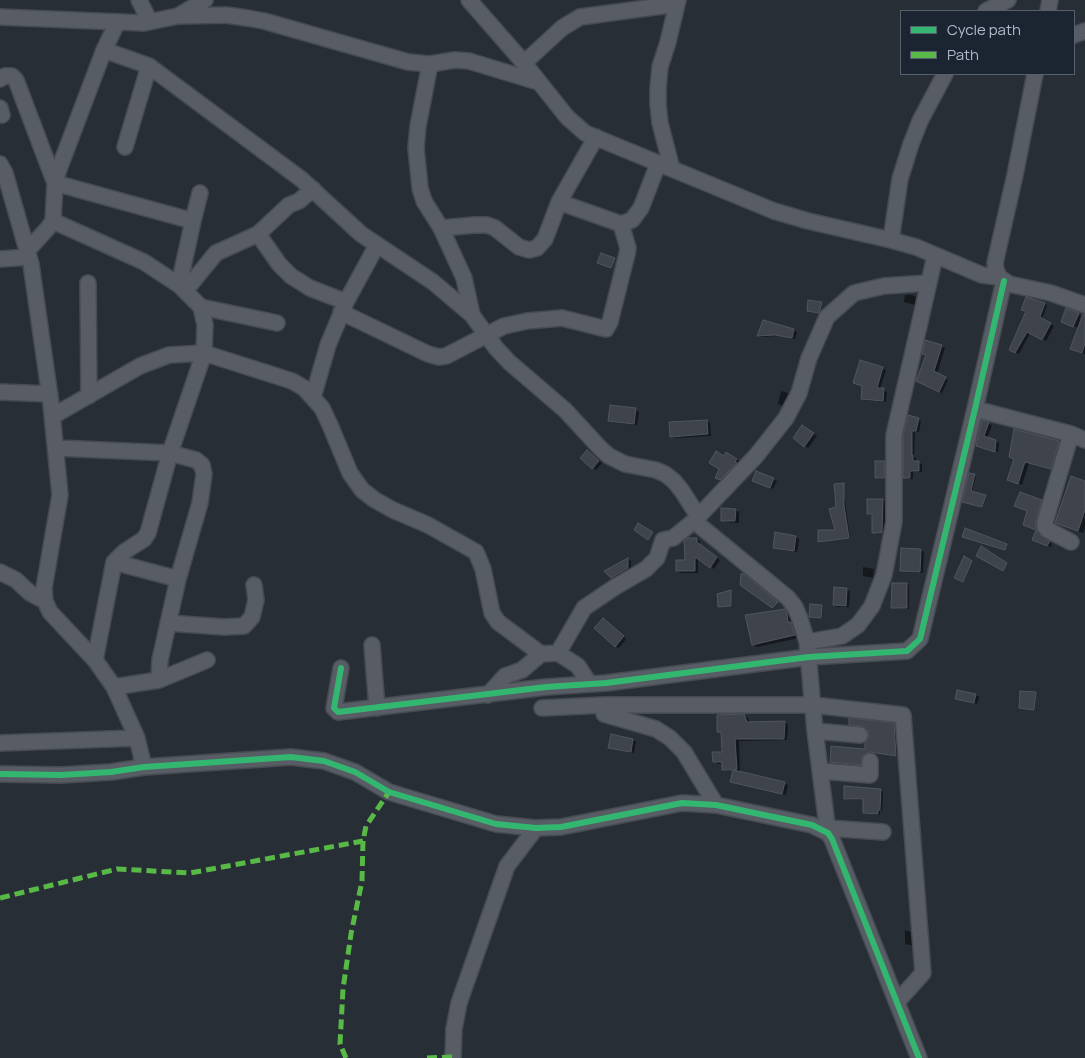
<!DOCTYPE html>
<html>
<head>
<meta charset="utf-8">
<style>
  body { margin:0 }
  #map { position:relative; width:1085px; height:1058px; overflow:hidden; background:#282e36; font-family:Manrope,sans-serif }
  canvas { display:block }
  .legend { position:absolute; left:900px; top:10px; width:175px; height:65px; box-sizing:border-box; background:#1b2431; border:1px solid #57606d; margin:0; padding:6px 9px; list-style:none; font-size:15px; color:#b1bac8 }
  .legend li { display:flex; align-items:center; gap:10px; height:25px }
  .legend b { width:25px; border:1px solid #57606d }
</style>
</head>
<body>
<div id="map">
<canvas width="1085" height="1058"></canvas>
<ul class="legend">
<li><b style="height:6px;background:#33b770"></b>Cycle path</li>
<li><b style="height:6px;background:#58b947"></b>Path</li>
</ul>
</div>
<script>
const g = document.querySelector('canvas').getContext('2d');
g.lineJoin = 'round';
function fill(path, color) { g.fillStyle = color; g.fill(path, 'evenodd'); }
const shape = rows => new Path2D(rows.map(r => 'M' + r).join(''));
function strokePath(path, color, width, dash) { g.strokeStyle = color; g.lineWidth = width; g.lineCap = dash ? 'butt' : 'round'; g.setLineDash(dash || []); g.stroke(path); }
fill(shape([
  [905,295,912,295,916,297,915,305,904,302],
  [1045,304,1047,305,1042,319,1054,326,1046,341,1030,333,1019,354,1011,350,1027,311],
  [1078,314,1081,316,1080,319,1085,321,1085,354,1075,350,1079,328,1065,323],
  [793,330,797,332,795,339,779,336,761,337,758,335],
  [926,341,945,348,937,374,948,380,942,393,921,383,928,355],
  [861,362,886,370,880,389,887,392,886,402,865,400,862,398,863,386],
  [781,391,792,394,785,407,778,404],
  [636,410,639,412,637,425,612,422,609,420],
  [918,419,921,421,919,432,915,431,914,457,916,458,916,462,922,464,922,472,913,472,913,479,907,479,905,477,905,436],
  [707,421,710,423,711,436,674,438,671,436],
  [983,422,992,425,987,439,999,443,998,452,981,447],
  [806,428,817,436,808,448,794,438],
  [1015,430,1062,444,1054,470,1029,463,1022,485,1012,481,1015,459],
  [590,454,602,463,596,470,581,458],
  [727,454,740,461,724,481,716,477],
  [884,462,888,464,888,479,879,479,876,477],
  [970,474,976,476,972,492,986,497,983,507,965,502],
  [773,479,777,481,773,489,757,482],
  [1085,482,1085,528,1083,533,1056,522],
  [843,485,850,538,820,541,837,531,837,508],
  [883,500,886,502,885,534,877,534,874,532,873,516,868,514],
  [1041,501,1044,503,1039,522,1038,530,1041,537,1052,544,1051,547,1033,539,1037,530,1024,525],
  [736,510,739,512,739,523,726,522,722,520],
  [796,537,799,539,797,552,778,549,774,547],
  [697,539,700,541,700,545,720,560,714,569,698,557,698,573,681,573,677,571,686,562],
  [921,550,924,552,923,573,904,572,901,570],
  [964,558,972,563,964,581,956,578],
  [628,559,631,561,631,570,615,580,612,578],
  [863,567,874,569,873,578,863,576],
  [907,584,909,585,909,609,895,608,893,607],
  [846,590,850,591,849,607,837,607,834,605],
  [730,591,732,606,720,607],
  [822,606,822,618,811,617],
  [785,611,792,616,793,624,796,626,799,638,757,647,753,644],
  [606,621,626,639,619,648,615,646],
  [1036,694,1035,710,1022,708],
  [976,695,979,697,977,704,956,698],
  [744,716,748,718,750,723,785,722,788,725,787,740,739,741,740,772,784,783,788,785,786,795,735,783,734,771,727,771,723,769,723,763,718,764,714,761,723,753,722,733,718,731],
  [850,724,894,725,897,726,898,757,873,752,865,757,863,766,831,762,866,751,871,737,869,730,865,727],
  [633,740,636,742,634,753,610,747],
  [880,790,883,792,882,811,880,810,880,815,864,813,865,800,848,800,845,798],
  [905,930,913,933,914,946,905,944]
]), '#0007');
const building = shape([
  [601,253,615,258,611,268,597,263,601,253],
  [1026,297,1045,303,1040,317,1051,323,1042,340,1027,332,1015,353,1009,350,1026,311,1021,310,1026,297],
  [808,300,822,302,819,313,807,311,808,300],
  [1066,308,1079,313,1073,327,1061,322,1066,308],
  [1083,314,1085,314,1085,343,1082,353,1070,349,1083,314],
  [763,320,794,329,792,338,775,335,757,336,763,320],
  [925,340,942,345,934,371,946,377,939,392,916,381,926,355,922,354,925,340],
  [860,360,883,367,877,388,884,388,883,401,861,399,862,386,853,383,860,360],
  [610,405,636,408,634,424,608,421,610,405],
  [908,415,919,418,916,431,912,431,912,455,913,455,913,461,919,461,919,471,910,471,910,478,903,478,903,436,908,415],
  [707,420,708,434,670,437,669,422,707,420],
  [982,420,989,422,984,436,996,440,995,452,976,446,982,420],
  [802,425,814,433,804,447,793,438,802,425],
  [1014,429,1059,441,1051,469,1025,462,1018,484,1007,480,1014,459,1009,457,1014,429],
  [587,450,599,461,592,469,580,458,587,450],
  [716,451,724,456,726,452,737,459,735,462,737,463,720,480,715,478,719,469,709,463,716,451],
  [875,461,885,461,885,478,875,478,875,461],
  [756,471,774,478,770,488,752,481,756,471],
  [969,473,975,474,971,491,986,495,982,507,962,502,969,473],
  [1071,476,1085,481,1085,510,1078,531,1055,523,1071,476],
  [844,483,844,505,849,538,818,542,818,530,835,530,829,509,836,507,834,484,844,483],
  [1020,492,1042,500,1036,520,1036,527,1038,534,1050,541,1047,546,1032,540,1036,530,1023,525,1027,511,1014,506,1020,492],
  [867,499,883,499,882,533,872,533,872,514,867,514,867,499],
  [721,508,736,509,735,521,721,521,721,508],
  [638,523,653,532,648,540,634,530,638,523],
  [965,528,1007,544,1005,550,962,537,965,528],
  [775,532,796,536,794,551,773,548,775,532],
  [688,538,697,538,697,542,717,557,710,568,695,557,695,571,676,571,676,560,685,560,684,541,688,538],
  [981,546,1007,563,1003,571,976,556,981,546],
  [901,548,921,549,920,572,900,571,901,548],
  [964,556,972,561,963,582,954,578,964,556],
  [628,558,628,568,611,578,604,571,628,558],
  [741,574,744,574,778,602,772,608,740,585,741,574],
  [892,583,907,583,907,608,891,608,892,583],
  [834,587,847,588,846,606,833,605,834,587],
  [731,590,731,606,718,607,717,594,731,590],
  [810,604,822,605,821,618,809,617,810,604],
  [785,609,787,612,788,622,791,622,795,635,752,645,745,615,785,609],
  [603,618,624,636,615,647,594,628,603,618],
  [957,690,976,694,974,703,955,699,957,690],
  [1020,691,1036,692,1034,710,1019,708,1020,691],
  [744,714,747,722,785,721,784,739,735,739,737,769,734,770,785,782,782,794,730,782,733,770,722,770,722,762,713,762,712,752,722,752,721,732,717,732,717,715,744,714],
  [849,718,894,723,896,756,870,752,862,756,861,765,830,762,831,746,865,749,865,743,869,736,868,731,861,726,849,725,849,718],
  [611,734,633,739,631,752,608,748,611,734],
  [844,786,881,789,880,810,878,810,878,814,863,813,863,799,844,799,844,786]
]);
fill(building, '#3f444c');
strokePath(building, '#50555e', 1);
const minor = shape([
  [139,0,150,22],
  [469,0,524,63,567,117,585,133,774,211,808,221,891,240,916,247,982,275,999,277],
  [986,11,1008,0],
  [1048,11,1050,0],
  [178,16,226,15,247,18,264,21,408,62,430,64,455,60,469,61,538,82],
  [0,17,144,23,178,16,205,0],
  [1074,35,1085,31],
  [104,50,149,66,301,179,361,234,433,282,472,315,496,348,509,362,565,410,601,449,609,456,625,464,656,470,665,474,674,481,682,491,698,516],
  [524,63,562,28,580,17,677,4],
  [430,64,418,126,416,148,420,188,424,201,441,228,464,278,472,315],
  [1035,74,1015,175,995,263,996,270,999,277,1009,284,1051,293,1085,305],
  [0,79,5,76,12,76,16,80,55,183,193,221,179,285],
  [0,108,2,115],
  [125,147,149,66],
  [0,164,5,173,31,264,51,404,60,495,44,588,45,601,50,612,95,660,114,687,137,738,144,767],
  [672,169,660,123,658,105,658,88,660,67,668,42,678,0],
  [559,202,621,224,632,220,641,208,658,164],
  [53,221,144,262,179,285,201,307,205,325,204,353,170,453,148,533,144,539,124,552,114,562,95,660],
  [193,221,200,193],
  [441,228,475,225,487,225,495,228,519,247,529,250,537,248,545,239,559,202,596,137],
  [258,234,279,264,291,276,310,288,346,302],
  [891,240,900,179,911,144,920,121,945,74],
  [27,251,48,228,53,221,55,183,59,169,104,50,117,23],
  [0,259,29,257],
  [88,283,89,396],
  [185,291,216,253,258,234,289,205,299,201,313,189],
  [201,307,277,323],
  [341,312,428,354,439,357,446,356,504,326,527,321,562,318,606,329,610,322,627,254,628,248,621,224],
  [0,392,50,394],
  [313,397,328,345,346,302,377,245],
  [975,409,1071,434,1085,440],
  [53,416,140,366,169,355,204,353,292,381,304,388,322,408,330,425,350,473,362,490,375,500,393,510,428,525,476,552,483,569,492,613,498,622,541,654],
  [56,448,170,453,196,460,202,465,204,474,200,503,178,579,160,660,159,680,114,687],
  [694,521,788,598,795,607,800,619,807,642,815,731,828,833],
  [1071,542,1048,530,1045,527,1045,522,1071,434],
  [114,562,178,579],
  [0,572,16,580,30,593,45,601],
  [168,623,224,627,244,626,252,617,256,600,254,585],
  [807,642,842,636,858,625,872,606,884,575,894,522,894,435,935,256],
  [372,645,377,708],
  [558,653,578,666,589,683],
  [341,668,334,708,338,712,546,687,606,683,809,657,907,651,920,639,975,409,1004,281],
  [159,680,207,660],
  [488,695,505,676,522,670,541,654,558,653,584,608,615,587,646,569,657,558,663,540,673,538,694,521,756,456,786,418,799,393,809,358,827,317,854,293,884,286,927,283],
  [542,708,604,705,813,705,903,715,923,973,897,1002],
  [604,714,656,729,670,738,684,752,716,805],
  [815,731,860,735],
  [0,743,137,738],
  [821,771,870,775,870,761],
  [0,774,61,775,111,772,144,767,291,757,324,761,355,772,389,792,496,824,536,828,561,827,682,803,716,805,812,825,828,833,832,839,919,1058],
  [828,828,883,832],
  [453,1058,454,1029,459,1003,507,866,536,828]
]);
strokePath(minor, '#464a51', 18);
strokePath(minor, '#585c64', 15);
strokePath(shape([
  [0,898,117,869,190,873,363,841],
  [346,1058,340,1044,343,989,351,934,362,881,363,841,366,826,389,792],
  [427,1058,453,1057]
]), '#58b947', 5, [10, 5]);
strokePath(shape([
  [341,668,334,708,338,712,546,687,606,683,809,657,907,651,920,639,975,409,1004,281],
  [0,774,61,775,111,772,144,767,291,757,324,761,355,772,389,792,496,824,536,828,561,827,682,803,716,805,812,825,828,833,832,839,919,1058]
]), '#33b770', 6);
</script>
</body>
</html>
